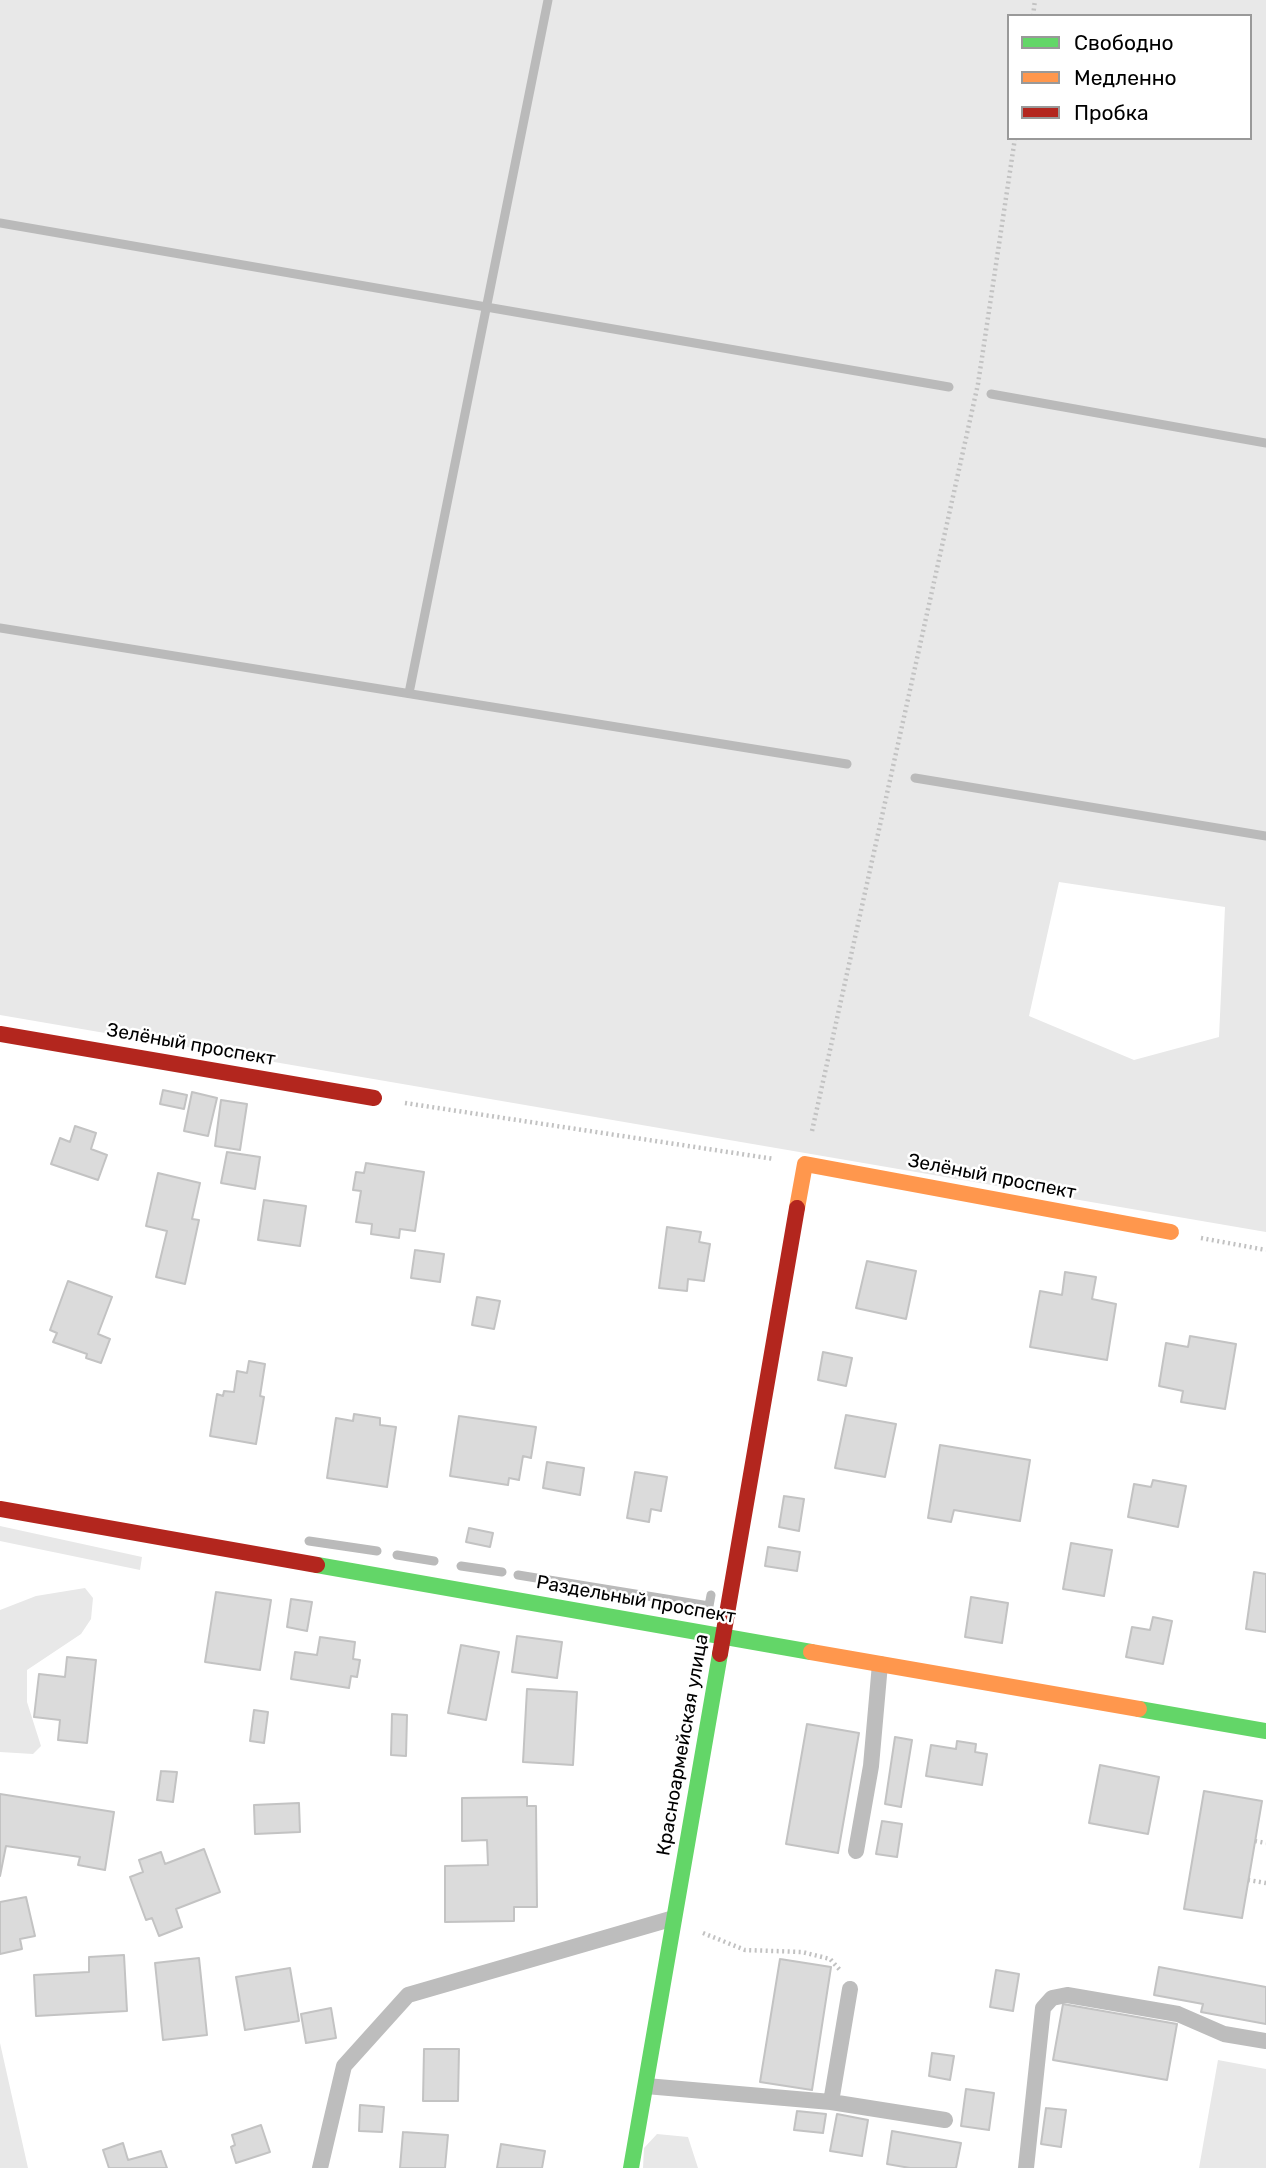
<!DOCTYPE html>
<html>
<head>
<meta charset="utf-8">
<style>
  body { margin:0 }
  #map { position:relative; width:1266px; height:2168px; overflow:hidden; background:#fff; font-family:Rubik,sans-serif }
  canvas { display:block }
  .legend { position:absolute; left:1007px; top:14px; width:245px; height:126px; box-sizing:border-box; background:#fff; border:2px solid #999; margin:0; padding:9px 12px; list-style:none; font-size:21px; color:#000 }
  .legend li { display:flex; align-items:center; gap:14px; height:35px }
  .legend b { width:35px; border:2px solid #999 }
</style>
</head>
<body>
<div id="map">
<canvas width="1266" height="2168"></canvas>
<ul class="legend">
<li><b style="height:9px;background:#63d668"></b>Свободно</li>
<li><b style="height:9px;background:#ff974d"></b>Медленно</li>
<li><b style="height:9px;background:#b3261e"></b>Пробка</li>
</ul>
</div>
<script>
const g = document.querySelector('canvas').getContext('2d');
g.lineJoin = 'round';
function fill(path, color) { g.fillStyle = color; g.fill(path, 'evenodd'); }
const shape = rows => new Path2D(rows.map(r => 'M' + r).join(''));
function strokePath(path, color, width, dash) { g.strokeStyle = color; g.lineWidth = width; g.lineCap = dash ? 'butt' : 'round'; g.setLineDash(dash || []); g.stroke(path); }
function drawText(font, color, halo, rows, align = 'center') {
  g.font = font + ' Rubik,sans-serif'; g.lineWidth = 5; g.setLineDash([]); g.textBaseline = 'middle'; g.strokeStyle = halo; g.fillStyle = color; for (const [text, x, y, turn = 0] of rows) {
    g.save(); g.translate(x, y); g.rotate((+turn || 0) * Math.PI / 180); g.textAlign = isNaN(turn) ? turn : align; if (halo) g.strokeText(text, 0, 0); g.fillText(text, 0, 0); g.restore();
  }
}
fill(shape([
  [0,0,1266,0,1266,1232,0,1015],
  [1009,16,1250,16,1250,138,1009,138],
  [1059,882,1225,907,1219,1037,1134,1060,1029,1016],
  [0,1526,142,1557,140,1570,0,1541],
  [85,1588,93,1598,91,1619,81,1634,27,1670,27,1702,41,1746,33,1754,0,1752,0,1610,36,1596],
  [0,2043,28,2168,0,2168],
  [1218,2060,1266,2069,1266,2168,1199,2168],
  [657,2134,688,2137,698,2168,643,2168,644,2148]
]), '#e8e8e8');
strokePath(shape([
  [0,223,949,387],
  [991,394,1266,443],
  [0,628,847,764],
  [409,693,548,0],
  [915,778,1266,836],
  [309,1541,377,1551],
  [397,1555,434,1561],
  [461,1566,502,1572],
  [518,1575,709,1606,711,1595]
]), '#bababa', 9);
const building = shape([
  [163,1090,187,1095,184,1109,160,1104,163,1090],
  [192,1092,217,1098,208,1136,184,1131,192,1092],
  [221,1100,247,1104,240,1150,215,1146,221,1100],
  [75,1126,96,1133,91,1149,107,1155,98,1180,51,1164,60,1138,70,1142,75,1126],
  [227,1152,260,1157,255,1189,221,1183,227,1152],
  [366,1163,424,1172,415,1231,400,1229,399,1238,371,1234,372,1224,356,1222,361,1191,353,1190,356,1172,364,1173,366,1163],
  [158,1173,200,1183,192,1219,199,1220,185,1284,156,1277,167,1231,146,1226,158,1173],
  [264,1200,306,1206,300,1246,258,1240,264,1200],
  [667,1227,701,1232,699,1242,710,1244,704,1281,688,1279,687,1291,659,1288,667,1227],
  [415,1250,444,1254,440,1282,411,1278,415,1250],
  [867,1261,916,1271,906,1319,856,1308,867,1261],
  [1065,1272,1096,1277,1092,1299,1116,1304,1107,1360,1030,1347,1040,1291,1062,1295,1065,1272],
  [68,1281,112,1297,98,1334,110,1339,101,1363,86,1358,87,1354,53,1342,57,1333,50,1330,68,1281],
  [477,1297,500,1301,494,1329,472,1325,477,1297],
  [1190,1336,1236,1344,1225,1409,1181,1402,1183,1391,1159,1386,1166,1343,1188,1347,1190,1336],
  [823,1352,852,1358,846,1386,818,1380,823,1352],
  [249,1361,265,1364,260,1396,264,1397,256,1444,210,1436,217,1394,223,1396,224,1391,234,1392,237,1371,247,1373,249,1361],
  [354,1414,380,1418,380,1425,396,1427,387,1487,327,1478,336,1418,353,1421,354,1414],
  [846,1415,896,1424,885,1477,835,1468,846,1415],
  [459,1416,536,1427,531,1458,523,1456,519,1480,509,1478,508,1485,450,1476,459,1416],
  [940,1445,1030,1460,1020,1521,954,1510,951,1522,928,1518,940,1445],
  [547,1462,584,1468,580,1495,543,1488,547,1462],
  [635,1472,667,1477,661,1511,651,1509,649,1522,627,1518,635,1472],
  [1153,1480,1186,1486,1178,1527,1128,1517,1134,1484,1151,1487,1153,1480],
  [784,1496,804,1499,799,1531,779,1527,784,1496],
  [469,1528,493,1533,490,1547,466,1542,469,1528],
  [1071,1543,1112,1550,1104,1596,1063,1589,1071,1543],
  [768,1547,800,1552,797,1571,765,1566,768,1547],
  [1254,1572,1266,1574,1266,1632,1246,1629,1254,1572],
  [216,1592,271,1600,260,1670,205,1662,216,1592],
  [971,1597,1008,1603,1002,1643,965,1637,971,1597],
  [291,1599,312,1602,307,1631,287,1627,291,1599],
  [1153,1617,1172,1621,1163,1664,1126,1657,1132,1627,1150,1630,1153,1617],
  [517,1636,562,1642,557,1678,512,1672,517,1636],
  [320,1637,355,1642,353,1659,360,1660,357,1677,351,1676,349,1688,291,1679,295,1652,317,1655,320,1637],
  [461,1645,499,1652,486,1720,448,1713,461,1645],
  [67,1657,96,1660,87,1743,58,1740,60,1720,34,1717,39,1674,65,1677,67,1657],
  [527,1689,577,1692,573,1765,523,1762,527,1689],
  [254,1710,268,1712,264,1743,250,1741,254,1710],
  [392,1714,407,1715,406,1756,391,1755,392,1714],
  [807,1724,859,1733,838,1853,786,1844,807,1724],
  [895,1737,912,1740,901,1807,885,1804,895,1737],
  [957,1741,976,1744,975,1752,987,1754,982,1785,926,1776,931,1745,956,1749,957,1741],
  [1100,1765,1159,1777,1148,1834,1089,1823,1100,1765],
  [161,1771,177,1772,173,1802,157,1800,161,1771],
  [1204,1791,1262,1801,1242,1918,1184,1909,1204,1791],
  [0,1794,114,1812,105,1870,78,1865,80,1857,6,1846,0,1876,0,1794],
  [527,1797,527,1806,536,1806,537,1907,514,1907,514,1921,445,1922,445,1866,488,1865,487,1840,462,1841,462,1798,527,1797],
  [299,1803,300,1832,255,1834,254,1805,299,1803],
  [882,1821,902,1824,897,1857,876,1854,882,1821],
  [204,1849,220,1892,176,1909,182,1927,159,1936,152,1918,146,1920,130,1877,143,1872,139,1860,161,1852,165,1864,204,1849],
  [26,1897,35,1936,20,1939,22,1949,0,1954,0,1902,26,1897],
  [124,1955,127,2011,36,2016,34,1975,89,1972,89,1957,124,1955],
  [199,1958,207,2035,163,2040,155,1963,199,1958],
  [780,1959,831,1967,812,2090,760,2082,780,1959],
  [1159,1967,1266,1987,1266,2024,1201,2012,1203,2004,1154,1995,1159,1967],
  [290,1968,299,2021,245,2030,236,1977,290,1968],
  [996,1970,1019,1974,1013,2011,990,2007,996,1970],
  [1063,2004,1177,2024,1167,2080,1053,2060,1063,2004],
  [331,2008,336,2038,306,2043,301,2014,331,2008],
  [424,2049,459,2049,458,2101,423,2101,424,2049],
  [932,2053,954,2056,950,2080,929,2076,932,2053],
  [966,2089,994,2093,989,2130,961,2126,966,2089],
  [360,2105,384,2107,382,2132,359,2131,360,2105],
  [1046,2108,1066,2110,1061,2147,1041,2144,1046,2108],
  [797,2111,826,2114,823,2133,794,2130,797,2111],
  [837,2114,868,2120,862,2156,830,2151,837,2114],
  [261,2125,270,2152,236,2163,231,2147,235,2145,232,2135,261,2125],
  [892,2131,961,2143,956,2168,910,2168,887,2164,892,2131],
  [403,2132,448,2135,445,2168,400,2168,403,2132],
  [123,2143,128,2160,161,2151,167,2168,109,2168,103,2150,123,2143],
  [501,2144,545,2151,542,2168,497,2168,501,2144]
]);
fill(building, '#dbdbdb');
strokePath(building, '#c3c3c3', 2);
strokePath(shape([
  [1033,16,1035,0],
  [405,1103,774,1159],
  [812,1131,978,384,1015,138],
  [1201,1238,1266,1250],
  [1255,1841,1266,1843],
  [1248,1880,1266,1883],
  [703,1933,745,1950,802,1952,830,1959,840,1970]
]), '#c2c2c2', 4.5, [2, 3.5]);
strokePath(shape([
  [856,1851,871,1766,880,1664],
  [646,2086,831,2102,945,2120],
  [831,2102,850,1989],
  [320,2168,344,2066,408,1995,674,1918],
  [1026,2168,1043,2008,1052,1998,1067,1995,1178,2014,1224,2034,1266,2041]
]), '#bdbdbd', 16);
strokePath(shape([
  [317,1565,811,1652],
  [1139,1709,1266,1731],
  [631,2168,720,1654]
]), '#63d668', 16);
strokePath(shape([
  [797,1208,805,1164,1171,1232],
  [811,1652,1139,1709]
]), '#ff974d', 16);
strokePath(shape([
  [0,1034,374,1098],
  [0,1509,317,1565],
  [720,1654,797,1208]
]), '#b3261e', 16);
drawText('19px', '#000', '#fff', [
  ["Зелёный проспект",191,1045,10],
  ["Зелёный проспект",992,1177,11],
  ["Раздельный проспект",636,1600,10],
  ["Красноармейская улица",683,1745,-80]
]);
</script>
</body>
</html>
